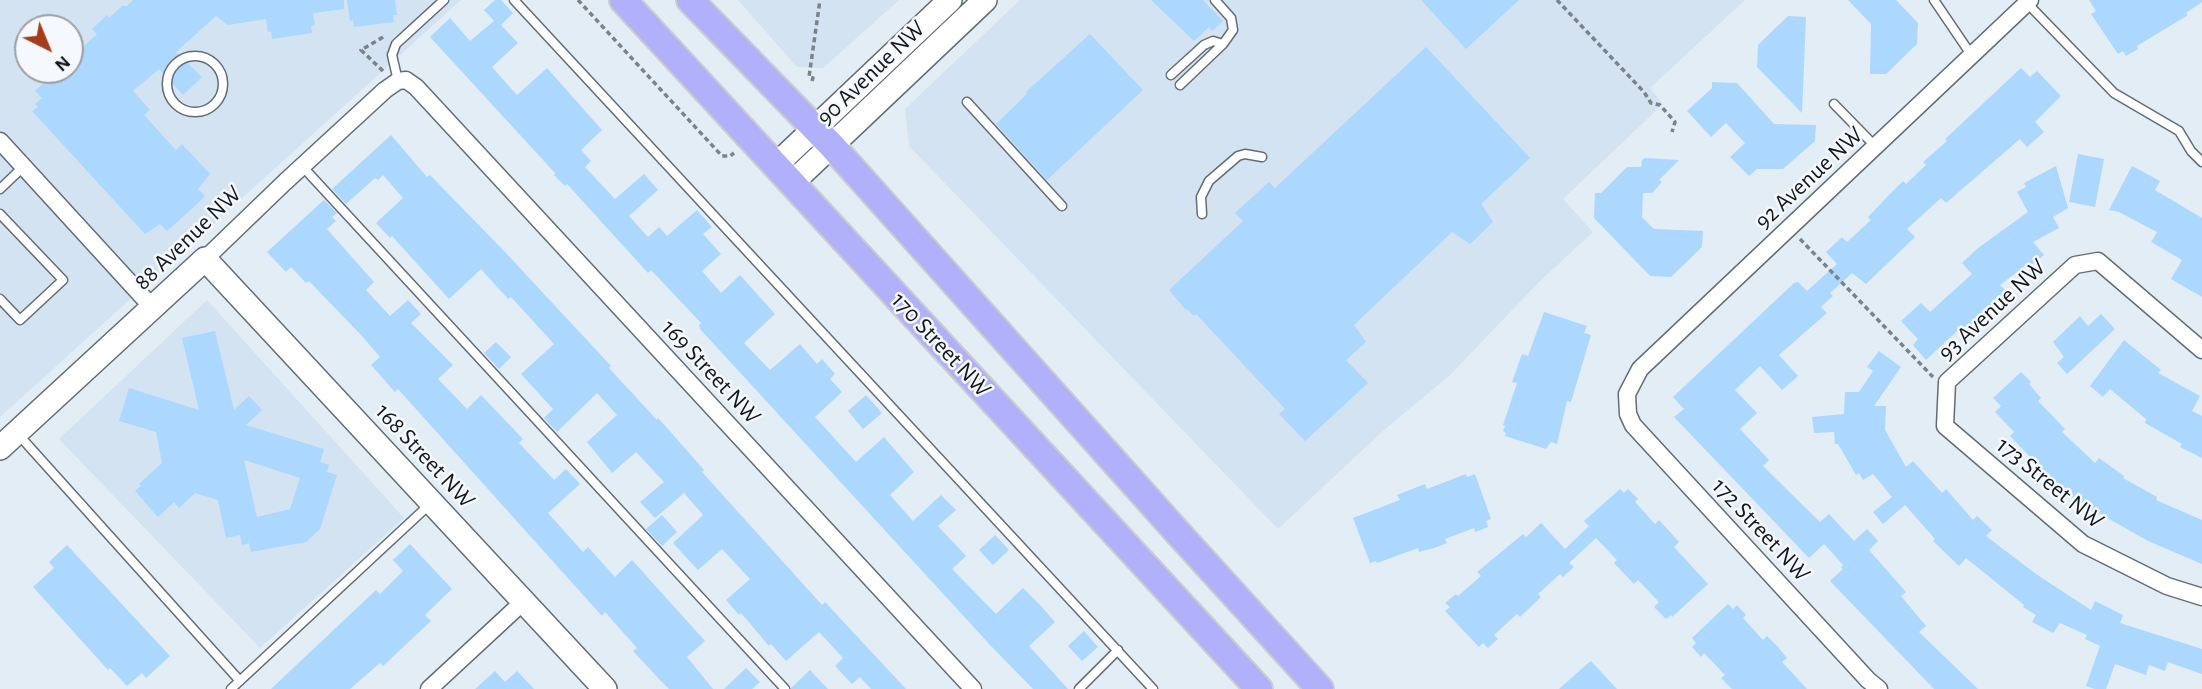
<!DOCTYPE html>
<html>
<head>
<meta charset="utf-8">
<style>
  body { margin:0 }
  #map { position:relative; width:2202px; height:689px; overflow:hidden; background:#e3edf6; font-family:"Alegreya Sans",sans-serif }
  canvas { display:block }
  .north { position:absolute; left:14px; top:14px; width:70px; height:70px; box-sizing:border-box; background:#f5f9fd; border:2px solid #9c9fa3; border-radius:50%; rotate:137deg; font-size:19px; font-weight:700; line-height:28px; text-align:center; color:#16191c }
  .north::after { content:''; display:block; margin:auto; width:24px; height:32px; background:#a53d1b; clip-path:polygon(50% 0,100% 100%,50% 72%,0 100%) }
</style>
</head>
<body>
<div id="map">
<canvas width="2202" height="689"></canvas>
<div class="north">N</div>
</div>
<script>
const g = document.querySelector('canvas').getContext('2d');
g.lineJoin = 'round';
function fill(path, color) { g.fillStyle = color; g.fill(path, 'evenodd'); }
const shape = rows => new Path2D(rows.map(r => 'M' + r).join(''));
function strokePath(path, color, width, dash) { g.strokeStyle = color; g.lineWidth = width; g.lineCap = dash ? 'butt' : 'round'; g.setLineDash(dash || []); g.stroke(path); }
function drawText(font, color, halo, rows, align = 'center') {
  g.font = font + ' "Alegreya Sans",sans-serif'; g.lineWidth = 5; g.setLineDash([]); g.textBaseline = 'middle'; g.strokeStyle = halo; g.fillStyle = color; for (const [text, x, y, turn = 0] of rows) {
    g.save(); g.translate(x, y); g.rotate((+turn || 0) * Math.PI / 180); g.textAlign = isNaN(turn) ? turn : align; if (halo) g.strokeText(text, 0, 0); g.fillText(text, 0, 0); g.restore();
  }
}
fill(shape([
  [0,0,461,0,0,417],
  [28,28,70,28,70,70,28,70],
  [738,0,899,0,823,68,797,67],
  [1020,0,1745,0,1650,88,1663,104,1563,199,1593,232,1539,282,1450,375,1384,430,1278,529,909,146,905,109],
  [207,300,404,518,260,648,59,439]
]), '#d3e3f1');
fill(shape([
  [133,0,344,0,344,9,313,13,315,25,311,26,312,33,272,39,271,31,268,32,266,19,228,25,216,16,176,52,202,77,183,95,159,69,133,91,150,110,144,115,173,147,176,150,182,144,210,174,198,189,205,196,196,205,167,231,160,224,145,234,32,111,38,107,35,104,42,98,35,91,58,70,70,70,70,59,97,34,92,29,107,15,109,18,122,6,127,6],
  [347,0,395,0,397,15,393,15,394,22,354,27,353,20,350,21],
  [495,0,501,0,513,13,501,25,518,43,492,67,517,95,547,68,602,130,581,150,591,161,585,167,615,199,644,174,658,190,629,216,648,237,659,227,667,236,697,210,712,227,703,234,721,254,702,271,721,293,740,275,775,314,744,343,770,370,800,344,817,364,822,359,835,374,830,379,842,392,815,417,856,462,884,437,914,472,890,495,913,521,941,495,956,510,938,526,966,556,952,569,996,614,1023,588,1040,605,1055,622,1029,646,1068,689,1033,689,992,647,700,329,699,325,701,323,651,270,648,273,567,184,565,186,554,175,555,173,430,37,450,18,470,41,494,21,484,10],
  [1151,0,1203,0,1223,21,1212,31,1209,27,1194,41],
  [1421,0,1519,0,1466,49],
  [1848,0,1896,0,1918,23,1917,44,1886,74,1870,74,1871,24],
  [2089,0,2202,0,2202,2,2186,13,2188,15,2137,46,2138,49,2126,56,2123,51,2118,54,2091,14,2096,11],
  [1788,16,1806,17,1802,113,1757,67,1758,45],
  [1090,34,1143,90,1047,180,996,124,1027,94,1026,92],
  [1426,47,1530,158,1481,204,1493,222,1470,244,1452,232,1354,325,1366,342,1346,360,1368,383,1305,441,1279,414,1285,409,1196,314,1194,316,1187,309,1186,310,1169,290,1243,221,1235,213,1269,182,1275,188],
  [2021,68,2030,77,2037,71,2061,96,2035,122,2044,132,2027,147,2020,139,1946,203,1941,198,1907,229,1915,237,1866,284,1852,273,1830,293,1833,296,1821,307,1827,313,1779,355,1798,376,1782,390,1760,366,1735,390,1757,413,1740,429,1769,460,1763,466,1820,522,1829,514,1854,541,1867,529,1878,541,1869,550,1906,592,1901,596,1926,626,1919,632,1978,689,1934,689,1830,581,1843,569,1841,567,1843,565,1824,544,1809,558,1674,417,1684,409,1673,397,1794,283,1798,282,1807,291,1837,264,1826,252,1842,237,1847,242,1871,220,1868,217,1886,198,1903,181,1906,184,1926,165,1923,162,1947,141,1945,139],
  [1712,82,1737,83,1774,124,1816,125,1815,141,1783,169,1757,169,1749,176,1730,157,1745,143,1726,123,1711,137,1687,111,1712,88],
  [391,135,427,177,430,175,505,252,611,366,609,368,657,420,658,418,669,430,704,470,702,472,822,605,825,602,906,689,871,689,860,677,852,684,835,666,843,658,819,632,786,661,771,644,769,646,741,613,739,615,726,600,750,579,722,549,698,570,673,543,703,515,684,493,655,518,640,502,664,482,636,452,612,473,587,442,617,415,597,393,557,432,544,418,553,409,521,374,554,344,511,297,508,299,481,269,449,299,392,236,390,238,376,223,403,198,383,175,378,180,375,178,346,204,332,189],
  [2078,154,2104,159,2095,207,2069,202],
  [1645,158,1679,160,1659,180,1662,182,1652,193,1643,193,1642,217,1654,229,1703,231,1702,247,1671,277,1650,276,1594,218,1595,193,1601,193,1627,167,1641,167,1642,160],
  [2056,166,2068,208,2053,217,2059,228,2033,242,2044,255,2027,269,2025,266,2000,285,2007,292,1960,335,1957,331,1926,360,1913,345,1918,339,1901,321,1921,303,1930,312,1972,274,1962,263,1978,248,2028,212,2017,192,2026,187,2024,183],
  [2132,166,2160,181,2155,190,2202,218,2202,297,2171,279,2182,260,2151,242,2157,232,2119,212,2109,210],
  [324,200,337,213,332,217,336,221,327,229,374,282,366,290,390,316,408,300,421,314,411,323,453,365,438,379,467,409,481,395,523,439,519,443,554,480,566,469,580,484,548,513,583,552,588,547,615,577,632,560,705,641,687,657,713,689,669,689,659,679,633,651,637,648,605,612,602,616,398,389,395,392,371,365,380,357,362,336,309,281,306,283,291,267,286,272,267,252],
  [1544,312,1587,326,1584,333,1591,335,1571,402,1567,401,1557,444,1551,442,1546,449,1505,436,1506,433,1503,431,1505,426,1503,425,1517,383,1512,382,1522,354,1528,356],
  [2101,314,2115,329,2067,374,2057,363,2064,357,2053,342,2080,316,2088,326],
  [215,331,234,410,249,396,262,410,246,425,324,449,320,462,329,465,327,472,337,475,320,529,306,542,251,552,249,543,242,545,240,535,226,538,218,500,195,493,179,508,174,502,158,517,135,491,141,486,139,484,162,463,156,432,119,421,129,388,199,410,182,338],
  [244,460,300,478,290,509,257,517],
  [2124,340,2161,370,2158,373,2200,396,2192,411,2202,416,2202,458,2180,447,2182,444,2145,423,2146,419,2110,389,2103,397,2090,386],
  [496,342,511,357,499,369,484,353],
  [1879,351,1901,367,1874,406,1886,406,1885,430,1906,467,1913,461,1942,493,1946,489,1973,520,1977,516,1992,530,1986,536,2036,574,2091,610,2095,601,2123,615,2120,623,2202,649,2202,674,2168,662,2165,671,2149,665,2146,675,2115,664,2106,689,2095,689,2086,686,2100,646,2085,639,2087,635,2060,623,2053,633,2032,622,2036,615,2023,607,2024,605,1966,558,1959,566,1933,541,1935,539,1905,505,1883,524,1873,512,1892,497,1873,474,1863,480,1859,473,1856,475,1838,444,1835,444,1834,432,1814,433,1812,417,1844,414,1845,392,1859,392,1873,371,1867,367],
  [2021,372,2031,382,2029,384,2041,398,2038,401,2065,429,2062,432,2095,463,2099,458,2124,476,2123,478,2157,497,2156,500,2202,520,2202,564,2148,541,2097,512,2096,514,2062,490,2010,436,2014,432,1995,412,2001,406,1993,398],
  [866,395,882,413,863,429,848,411],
  [1466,474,1467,477,1475,474,1491,519,1486,521,1488,527,1475,532,1474,528,1445,539,1447,543,1434,548,1419,552,1418,548,1377,563,1376,561,1370,563,1353,518,1400,500,1397,495,1425,484,1427,489],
  [1620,489,1624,493,1628,489,1638,499,1635,502,1655,524,1659,520,1670,532,1679,542,1674,547,1708,584,1672,617,1671,615,1666,619,1654,607,1659,602,1638,580,1634,584,1614,563,1617,560,1596,538,1569,563,1574,567,1563,577,1560,574,1538,594,1541,597,1520,617,1517,614,1494,635,1498,639,1488,648,1483,643,1479,647,1445,611,1450,607,1445,603,1456,594,1458,596,1481,576,1477,572,1523,534,1526,537,1541,523,1565,549,1589,526,1584,521],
  [662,515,677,532,662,546,646,529],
  [995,535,1009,550,993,565,979,550],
  [410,544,452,589,425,615,431,621,383,666,380,663,350,689,271,689,376,590,380,594,403,571,393,560],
  [67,545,170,656,146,678,142,673,127,686,110,668,108,670,33,587,54,568,49,562],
  [1728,604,1733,609,1737,605,1746,615,1743,618,1763,640,1767,636,1777,646,1787,658,1782,662,1807,689,1732,689,1721,678,1725,675,1704,653,1701,657,1692,647,1696,643,1692,638],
  [1084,631,1098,647,1082,661,1068,646],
  [1591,661,1617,689,1559,689,1586,665],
  [746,668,760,682,752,689,724,689],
  [810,670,828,689,791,689,791,688],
  [495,671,505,682,517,671,534,689,475,689]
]), '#acd7ff');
const lane = shape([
  [514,0,1153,689],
  [1934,0,1972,56],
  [2027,3,2114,93,2179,131,2191,151,2202,162],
  '167 84a28 28 0 1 1 56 0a28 28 0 1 1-56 0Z',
  [1171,75,1204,45,1213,41,1223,44],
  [398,81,392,55,396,44,444,0],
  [1180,85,1223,44,1233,30,1231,18,1215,0],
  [967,102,1062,206],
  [1834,104,1876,147],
  [302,166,785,689],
  [0,189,23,167],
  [0,214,63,280,20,320,0,299],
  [1202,214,1201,197,1209,181,1238,156,1245,154,1262,157],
  [17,433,240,681],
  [231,689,429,505],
  [1079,689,1118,650]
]);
const street = shape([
  [0,141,153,308],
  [205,259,285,182,385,90,398,81,406,80,416,87,973,689],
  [2202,350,2098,261,2075,265,1947,382,1945,426,2083,544,2167,586,2202,597],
  [429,689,524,601],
  [1879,689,1868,680,1633,425,1628,414,1627,394,1640,369,2030,0]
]);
const secondary = shape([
  [776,165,950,0],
  [792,183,985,0],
  [0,448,205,259,605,689]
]);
const primary = shape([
  [623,0,1259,689],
  [690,0,832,146,1179,534,1320,689]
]);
strokePath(lane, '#646d75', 11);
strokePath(street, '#646d75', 19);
strokePath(secondary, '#646d75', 26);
strokePath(primary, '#cccccd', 30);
strokePath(shape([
  [578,0,722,156,730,156,734,153],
  [1557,0,1644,92,1651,103,1660,105,1675,122,1672,132],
  [383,71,361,50,385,36],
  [812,81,813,78,809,77,820,0],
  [1800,239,1933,377]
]), '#7b8288', 3.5, [5, 3.5]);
strokePath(lane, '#fff', 8);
strokePath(street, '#fff', 16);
strokePath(secondary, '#fff', 23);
strokePath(primary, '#b0b1fa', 26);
drawText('24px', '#16191c', '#f5f9fd', [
  ["90 Avenue NW",871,73,-44],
  ["92 Avenue NW",1809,178,-43],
  ["88 Avenue NW",188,238,-44],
  ["93 Avenue NW",1992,310,-43],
  ["170 Street NW",941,345,47],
  ["169 Street NW",711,372,47],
  ["168 Street NW",425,456,47],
  ["173 Street NW",2050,483,39],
  ["172 Street NW",1761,530,47]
]);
</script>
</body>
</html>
